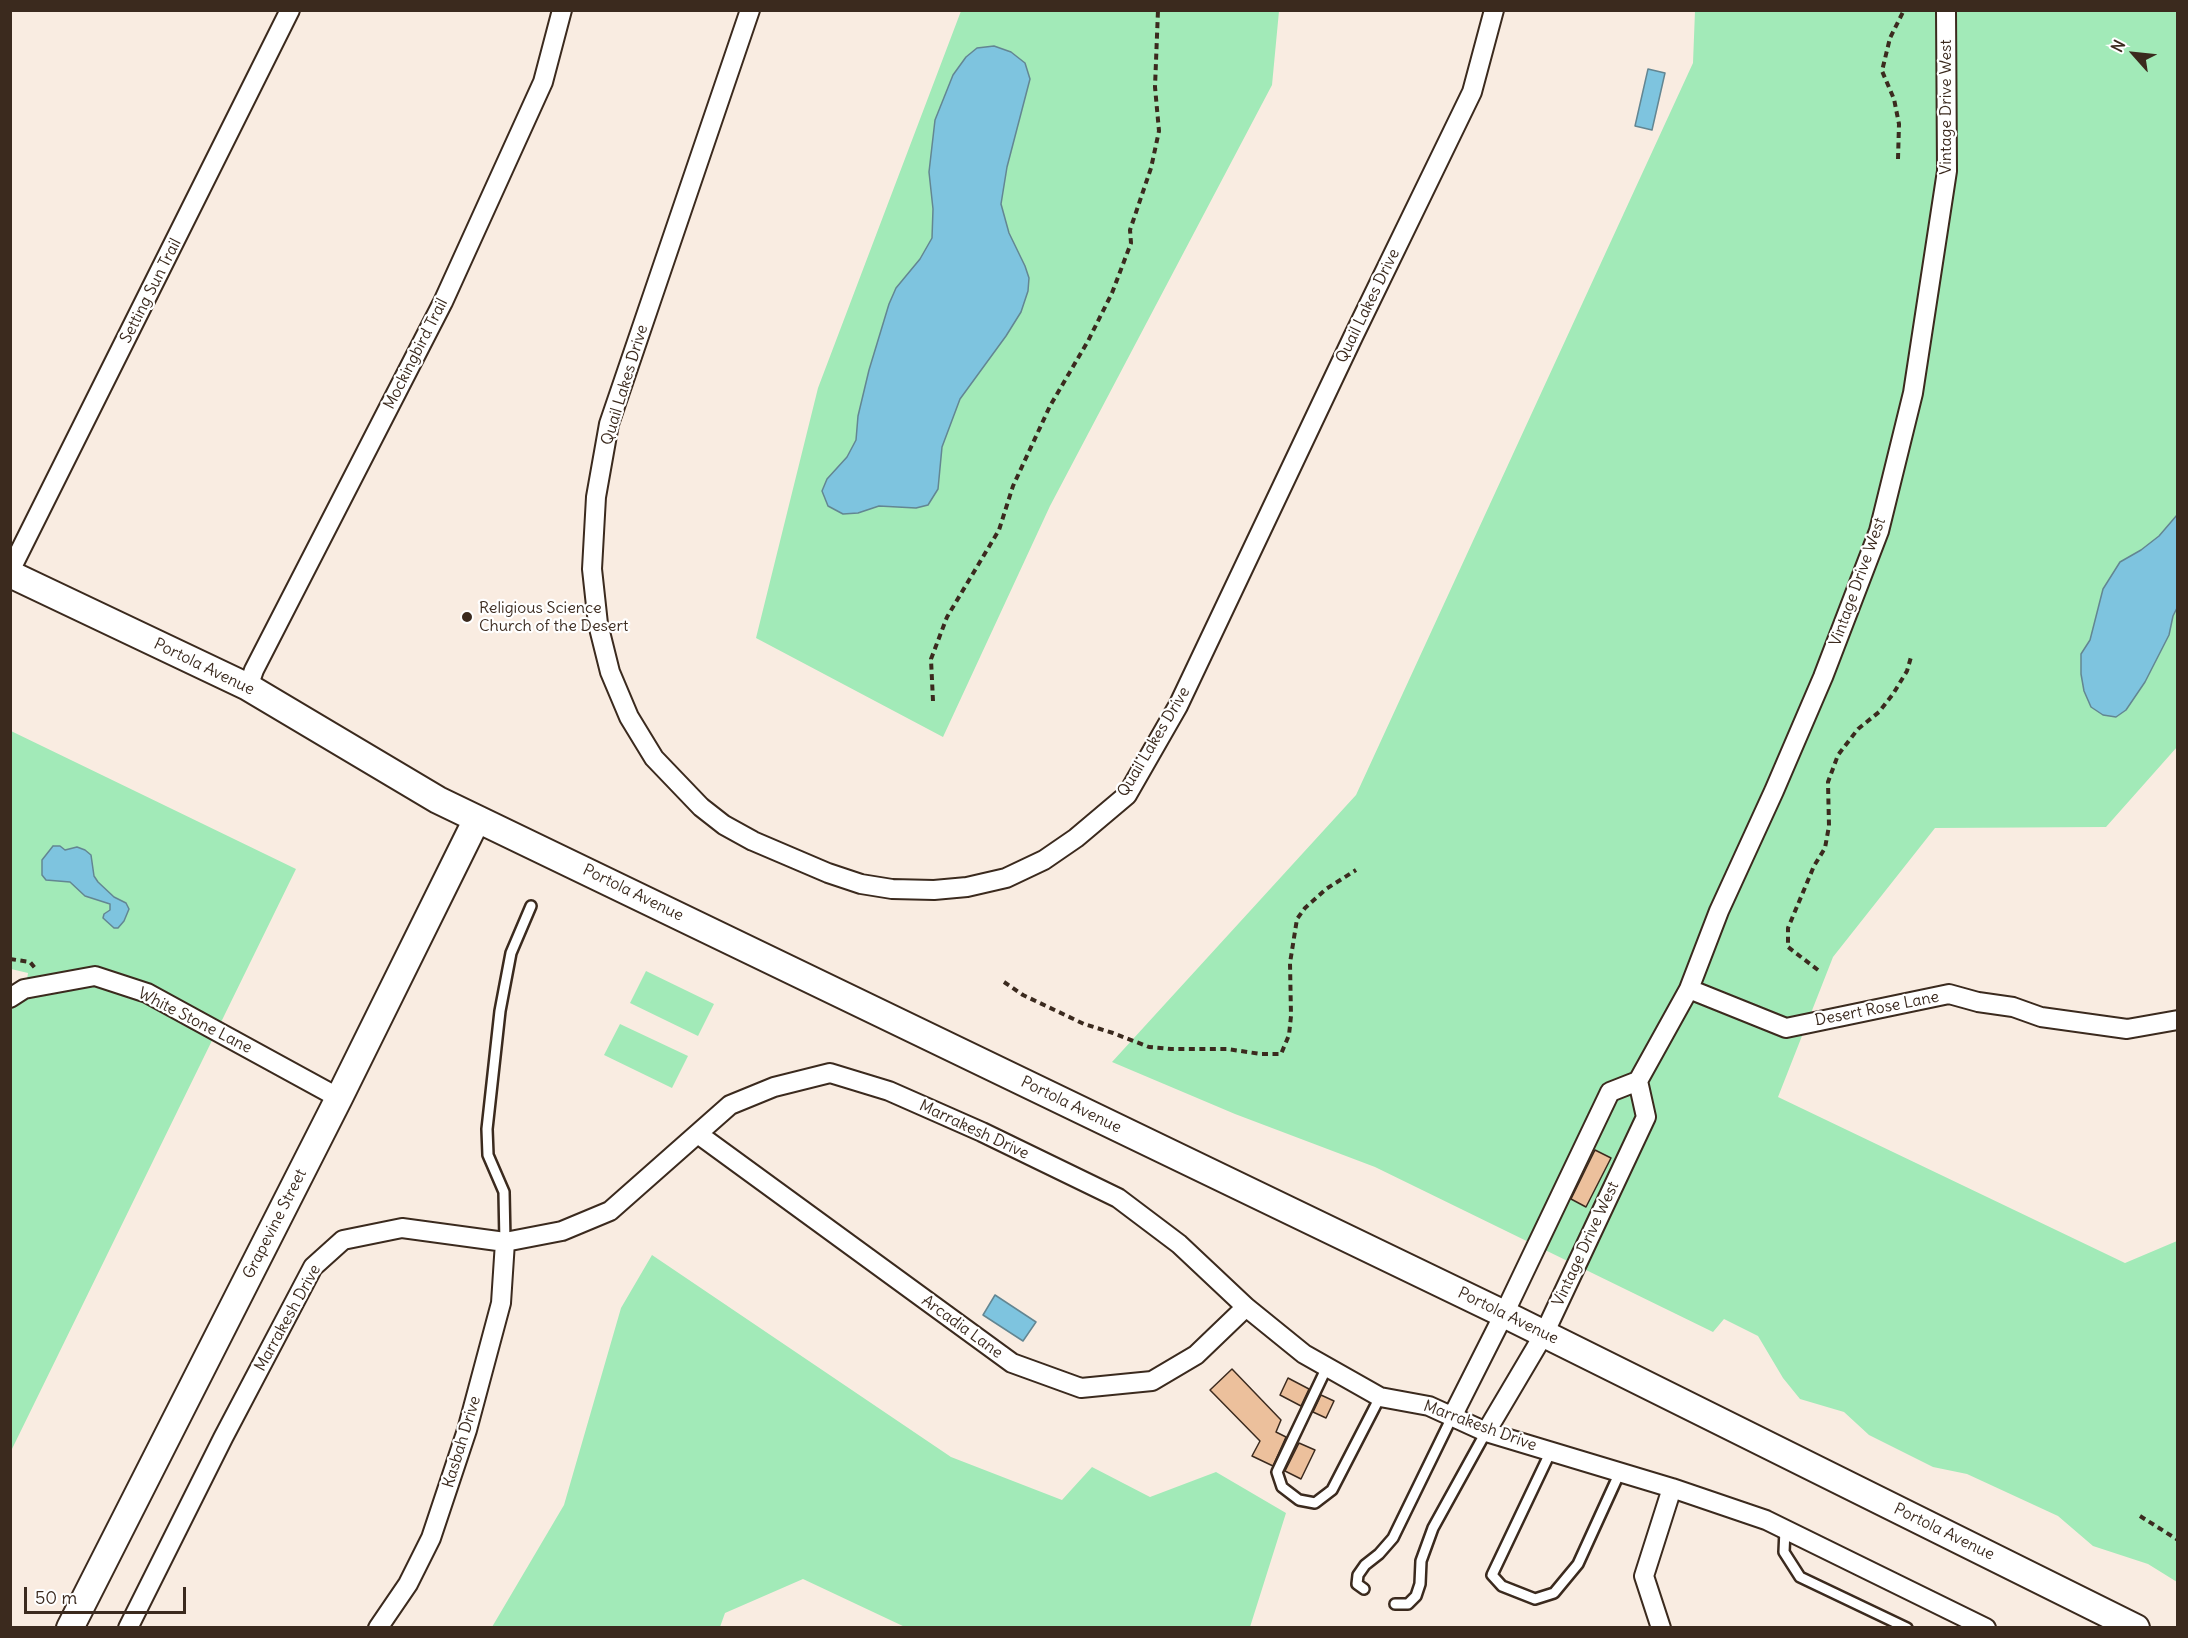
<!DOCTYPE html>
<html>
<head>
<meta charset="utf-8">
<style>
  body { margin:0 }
  #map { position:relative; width:2188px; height:1638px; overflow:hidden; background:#f9ece1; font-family:Delius,sans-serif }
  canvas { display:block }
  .frame { position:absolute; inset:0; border:12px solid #3b2a1e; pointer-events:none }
  .north { position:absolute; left:2104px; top:24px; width:60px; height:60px; -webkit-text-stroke:4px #fff; paint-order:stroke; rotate:297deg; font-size:16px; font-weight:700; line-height:24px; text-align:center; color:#3b2a1e }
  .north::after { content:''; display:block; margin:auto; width:21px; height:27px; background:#3b2a1e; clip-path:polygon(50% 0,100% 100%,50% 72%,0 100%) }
  .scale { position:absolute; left:24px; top:1587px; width:162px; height:27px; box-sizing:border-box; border:3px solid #3b2a1e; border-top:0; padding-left:8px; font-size:18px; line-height:21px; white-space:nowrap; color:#3b2a1e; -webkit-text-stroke:4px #fff; paint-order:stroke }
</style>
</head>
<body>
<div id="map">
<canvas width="2188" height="1638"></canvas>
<div class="frame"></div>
<div class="north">N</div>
<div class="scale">50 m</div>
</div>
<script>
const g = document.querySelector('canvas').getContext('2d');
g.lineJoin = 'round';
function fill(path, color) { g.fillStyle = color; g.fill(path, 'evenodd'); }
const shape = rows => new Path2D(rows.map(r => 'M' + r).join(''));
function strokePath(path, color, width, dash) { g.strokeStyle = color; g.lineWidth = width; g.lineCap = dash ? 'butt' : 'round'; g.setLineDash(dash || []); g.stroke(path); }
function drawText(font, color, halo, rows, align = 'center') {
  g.font = font + ' Delius,sans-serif'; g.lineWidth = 4.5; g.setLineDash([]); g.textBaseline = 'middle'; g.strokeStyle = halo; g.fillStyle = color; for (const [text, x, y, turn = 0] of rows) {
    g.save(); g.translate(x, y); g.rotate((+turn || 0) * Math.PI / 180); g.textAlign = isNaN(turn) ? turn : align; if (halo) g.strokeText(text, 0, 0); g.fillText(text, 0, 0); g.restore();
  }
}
fill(shape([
  [961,11,1279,11,1272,85,1050,506,943,737,756,638,818,388],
  [1695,11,2177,11,2177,747,2106,827,1935,828,1833,957,1778,1097,2125,1263,2177,1241,2177,1582,2148,1564,2093,1546,2058,1516,1967,1474,1933,1467,1869,1435,1844,1412,1800,1399,1783,1378,1758,1336,1724,1319,1713,1332,1375,1167,1235,1114,1112,1062,1356,795,1693,63],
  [11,731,296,869,11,1451,10,1004,25,993,28,973,11,969],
  [646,971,714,1004,698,1036,630,1003],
  [620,1024,688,1056,672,1088,604,1055],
  [652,1255,951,1457,1062,1500,1092,1467,1150,1497,1216,1472,1286,1513,1250,1627,905,1627,803,1579,725,1613,720,1627,492,1627,564,1505,621,1308]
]), '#a2eab8');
const water = shape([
  [994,46,1011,52,1025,63,1030,79,1007,167,1001,204,1009,233,1025,266,1029,278,1028,291,1021,312,1006,336,960,399,942,447,938,489,928,505,916,508,879,506,858,513,843,514,828,506,822,491,827,479,847,457,856,440,858,416,869,370,889,304,896,288,920,259,932,238,933,209,929,172,935,120,953,75,966,57,977,48,994,46],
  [1648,69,1665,73,1652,130,1635,126,1648,69],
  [2177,515,2177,608,2173,616,2169,635,2145,682,2126,710,2116,717,2103,715,2091,707,2084,691,2081,674,2081,654,2090,640,2103,589,2120,562,2141,550,2159,536,2177,515],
  [53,846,60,846,65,850,77,847,85,850,91,855,94,876,98,882,114,897,126,903,129,909,124,921,118,928,114,928,103,918,104,914,110,910,110,904,85,896,70,882,46,880,42,875,42,860,53,846],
  [995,1295,1036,1322,1023,1341,983,1315,995,1295]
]);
fill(water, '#7ec4df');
strokePath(water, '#638692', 1.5);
const building = shape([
  [1595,1150,1611,1158,1586,1207,1571,1199,1595,1150],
  [1232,1369,1281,1420,1276,1432,1286,1437,1273,1466,1252,1456,1260,1441,1210,1390,1232,1369],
  [1288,1378,1309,1389,1301,1406,1280,1395,1288,1378],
  [1321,1395,1334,1401,1326,1418,1313,1412,1321,1395],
  [1299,1443,1315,1450,1301,1479,1285,1471,1299,1443]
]);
fill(building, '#ecc09c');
strokePath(building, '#3b2a1e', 1.5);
const lane = shape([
  [505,1242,504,1192,488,1155,487,1129,500,1011,511,953,531,906],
  [1327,1367,1277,1472,1282,1487,1299,1500,1315,1503,1332,1490,1380,1397],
  [1551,1451,1492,1575,1502,1586,1535,1599,1554,1593,1578,1564,1620,1472],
  [1785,1530,1784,1552,1800,1577,1907,1628],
  [1364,1589,1357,1584,1358,1575,1365,1565,1379,1554,1393,1538,1453,1415],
  [1395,1604,1408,1604,1416,1596,1420,1584,1421,1561,1433,1528,1486,1432]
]);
const street = shape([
  [750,10,609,424,596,497,592,569,598,624,610,672,629,717,654,758,701,807,724,825,753,841,828,873,861,884,892,889,934,890,967,887,1006,878,1044,860,1076,838,1127,795,1178,706,1353,337,1472,92,1494,10],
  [10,571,290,10],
  [248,687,254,670,443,302,543,82,562,10],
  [1689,989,1786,1028,1949,994,1978,1002,2013,1007,2041,1017,2127,1029,2178,1020],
  [10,998,24,989,95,976,147,993,339,1098],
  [698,1134,1012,1363,1081,1388,1152,1381,1196,1355,1246,1307],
  [1453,1415,1504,1314,1610,1092,1638,1081,1689,989,1719,911,1774,791,1823,677,1879,531,1913,393,1947,171,1946,10],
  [1486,1432,1544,1334,1646,1117,1638,1081],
  [128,1628,223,1438,313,1267,343,1240,402,1228,505,1242,562,1231,610,1211,730,1105,774,1087,830,1073,889,1091,982,1132,1118,1198,1179,1244,1246,1307,1304,1354,1380,1397,1429,1406,1486,1432,1672,1488,1766,1520,1986,1628],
  [378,1628,408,1584,431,1538,467,1430,501,1303,505,1242],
  [1661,1628,1644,1576,1672,1488]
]);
const secondary = shape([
  [10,574,248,687,438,800,1504,1314,2136,1628],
  [70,1628,339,1098,477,819]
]);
strokePath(lane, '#3b2a1e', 14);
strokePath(street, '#3b2a1e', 22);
strokePath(secondary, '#3b2a1e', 30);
strokePath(shape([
  [1898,159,1899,124,1894,99,1882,71,1890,38,1904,10],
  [933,701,931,659,947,617,999,530,1013,486,1050,406,1088,341,1112,293,1131,243,1130,230,1151,168,1159,131,1155,87,1158,10],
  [10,959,30,962,35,968],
  [1818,970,1788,947,1788,928,1814,866,1825,848,1829,826,1828,782,1838,755,1858,729,1879,712,1893,694,1907,671,1911,657],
  [1004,982,1023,995,1084,1024,1113,1033,1149,1047,1171,1049,1227,1049,1261,1054,1281,1054,1289,1035,1291,1016,1290,963,1297,919,1305,908,1326,889,1356,870],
  [2140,1516,2178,1540]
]), '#3b2a1e', 4, [6, 4.5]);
strokePath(lane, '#fff', 9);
strokePath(street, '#fff', 18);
strokePath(secondary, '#fff', 26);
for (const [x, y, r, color] of [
  [467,617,6,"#3b2a1e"]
]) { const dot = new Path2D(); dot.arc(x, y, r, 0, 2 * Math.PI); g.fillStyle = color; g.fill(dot); strokePath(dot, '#fff', 2); }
drawText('16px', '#3b2a1e', '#fff', [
  ["Vintage Drive West",1946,107,-90],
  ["Setting Sun Trail",151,291,-63],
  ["Quail Lakes Drive",1368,306,-64],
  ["Mockingbird Trail",416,354,-63],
  ["Quail Lakes Drive",625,385,-73],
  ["Vintage Drive West",1858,582,-70],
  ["Portola Avenue",204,667,26],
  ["Quail Lakes Drive",1154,742,-59],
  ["Portola Avenue",633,893,26],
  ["Desert Rose Lane",1877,1009,-11],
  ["White Stone Lane",195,1021,27],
  ["Portola Avenue",1071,1105,26],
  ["Marrakesh Drive",974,1130,25],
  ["Grapevine Street",275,1224,-63],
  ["Vintage Drive West",1586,1244,-65],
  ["Portola Avenue",1508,1316,26],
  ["Marrakesh Drive",288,1318,-61],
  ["Arcadia Lane",962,1327,36],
  ["Marrakesh Drive",1480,1426,20],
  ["Kasbah Drive",462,1442,-73],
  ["Portola Avenue",1944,1532,26]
]);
drawText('16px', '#3b2a1e', '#fff', [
  ["Religious Science",479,608],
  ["Church of the Desert",479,626]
], 'left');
</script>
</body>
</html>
